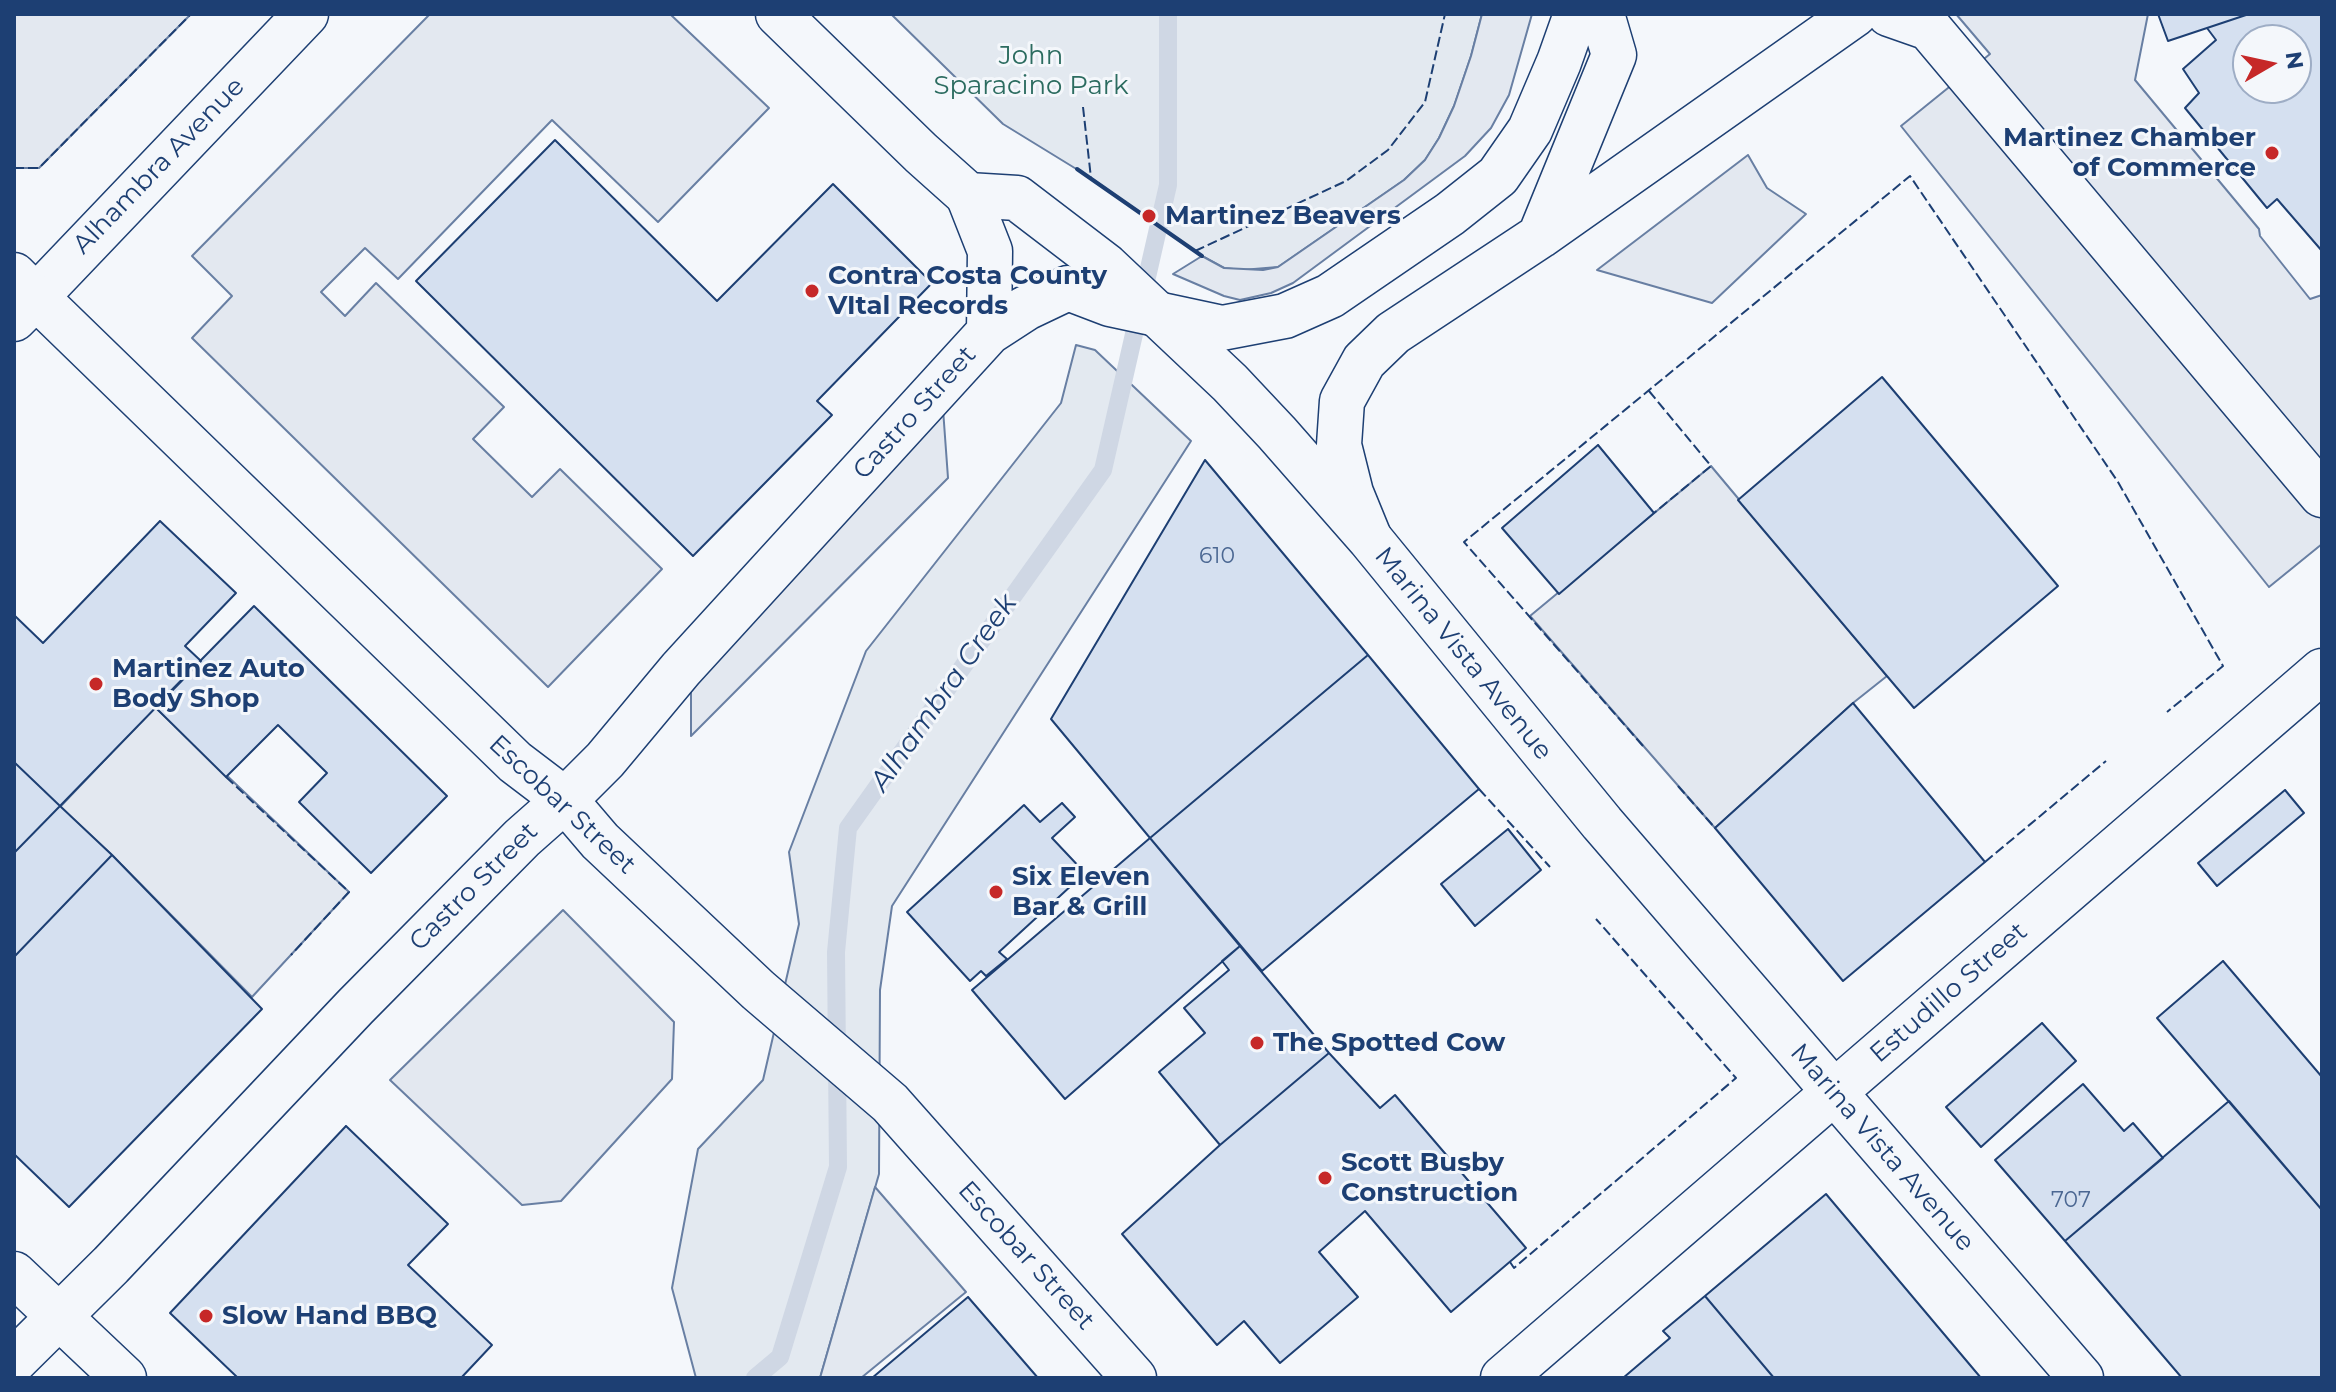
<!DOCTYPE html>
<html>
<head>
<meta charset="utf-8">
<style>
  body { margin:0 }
  #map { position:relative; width:2336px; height:1392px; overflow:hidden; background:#f4f7fb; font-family:Montserrat,sans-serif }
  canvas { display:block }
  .frame { position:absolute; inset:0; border:16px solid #1d3f73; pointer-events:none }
  .north { position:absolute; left:2232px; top:24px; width:80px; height:80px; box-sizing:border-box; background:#f4f7fb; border:2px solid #9eadc5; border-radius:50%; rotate:81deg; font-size:22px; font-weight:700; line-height:32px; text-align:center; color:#1d3f73 }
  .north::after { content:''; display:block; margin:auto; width:28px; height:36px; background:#c62828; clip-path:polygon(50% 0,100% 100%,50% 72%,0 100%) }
</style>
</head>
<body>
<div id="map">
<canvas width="2336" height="1392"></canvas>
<div class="frame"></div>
<div class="north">N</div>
</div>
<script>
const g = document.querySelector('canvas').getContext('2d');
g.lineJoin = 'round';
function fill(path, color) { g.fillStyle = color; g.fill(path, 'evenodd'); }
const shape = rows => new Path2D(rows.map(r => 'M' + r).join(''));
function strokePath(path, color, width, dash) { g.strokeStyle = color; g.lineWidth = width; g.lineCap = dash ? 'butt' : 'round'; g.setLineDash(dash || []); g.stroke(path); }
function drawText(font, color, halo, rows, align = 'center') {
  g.font = font + ' Montserrat,sans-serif'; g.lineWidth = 6; g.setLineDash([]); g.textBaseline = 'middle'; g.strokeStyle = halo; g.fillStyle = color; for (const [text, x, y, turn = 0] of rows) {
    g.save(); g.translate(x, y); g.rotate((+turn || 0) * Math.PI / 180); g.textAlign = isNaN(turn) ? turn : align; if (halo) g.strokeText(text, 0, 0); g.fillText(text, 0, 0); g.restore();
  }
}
const green = shape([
  [891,14,1482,14,1471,56,1454,106,1439,138,1425,160,1404,180,1278,267,1242,270,1224,268,1202,256,1091,178,1003,124,891,14],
  [1076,345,1095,350,1191,441,892,906,880,990,879,1174,820,1378,696,1378,672,1288,698,1149,763,1080,799,924,789,852,866,651,1061,403,1076,345]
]);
fill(green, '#e3e9f0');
strokePath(green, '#687fa3', 2);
const parking = shape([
  [14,14,191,14,39,168,14,168,14,14],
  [430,14,670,14,769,108,658,222,552,120,398,279,365,248,321,292,345,316,376,283,504,407,473,439,532,497,560,469,662,569,548,687,192,338,232,296,192,256,430,14],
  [1482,14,1532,14,1509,95,1491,128,1465,156,1293,283,1271,293,1240,300,1224,296,1173,274,1202,256,1224,268,1263,270,1278,267,1404,180,1425,160,1439,138,1454,106,1471,56,1482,14],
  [1956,14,2148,14,2135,80,2259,229,2260,236,2310,299,2322,295,2322,544,2269,587,1901,126,1990,54,1956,14],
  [1748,155,1767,188,1806,214,1712,303,1597,270,1748,155],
  [943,409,948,478,691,736,691,670,943,409],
  [1711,466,1887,676,1853,703,1715,828,1530,616,1711,466],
  [155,707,349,892,252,997,112,855,60,807,155,707],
  [563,910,674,1022,672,1079,561,1201,522,1205,390,1080,563,910],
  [875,1187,966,1292,861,1378,820,1378,875,1187]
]);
fill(parking, '#e3e8f0');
strokePath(parking, '#687fa3', 2);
strokePath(shape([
  [755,1378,780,1357,838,1167,836,952,848,828,1103,470,1168,185,1168,14]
]), '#cfd7e4', 18);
const building = shape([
  [2158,14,2249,14,2168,41,2158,14],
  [2249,14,2322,14,2322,251,2277,199,2267,208,2185,108,2199,93,2183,69,2216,40,2207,28,2249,14],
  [2248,40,2296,40,2296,88,2248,88,2248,40],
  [555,140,717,301,833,184,932,283,817,401,832,415,693,556,416,281,555,140],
  [1882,377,2058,586,1914,708,1738,500,1882,377],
  [1598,445,1654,513,1559,594,1502,528,1598,445],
  [1205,460,1368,655,1150,838,1051,719,1205,460],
  [160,521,236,593,185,646,201,661,60,806,14,762,14,615,43,643,160,521],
  [254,606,447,796,371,873,299,802,327,773,278,725,226,777,155,707,254,606],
  [1368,655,1479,789,1262,971,1150,838,1368,655],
  [1853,703,1985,862,1843,981,1715,828,1853,703],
  [14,762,60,806,14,853,14,762],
  [2285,790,2304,813,2217,886,2198,863,2285,790],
  [1062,803,1075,817,1052,838,1085,873,999,952,1007,959,986,976,981,971,970,981,907,912,1024,805,1040,822,1062,803],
  [60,806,112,855,14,957,14,853,60,806],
  [1508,829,1541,870,1475,926,1441,884,1508,829],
  [1150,838,1240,946,1065,1099,972,990,1150,838],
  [112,855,262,1009,69,1207,14,1154,14,957,112,855],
  [1240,946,1329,1053,1220,1145,1159,1072,1205,1033,1184,1008,1229,970,1222,961,1240,946],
  [2223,961,2322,1077,2322,1210,2157,1018,2223,961],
  [2042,1023,2076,1061,1981,1147,1946,1107,2042,1023],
  [1329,1053,1380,1108,1395,1095,1526,1248,1451,1312,1365,1211,1319,1252,1358,1297,1280,1363,1244,1321,1217,1345,1122,1234,1220,1145,1329,1053],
  [2083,1084,2124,1131,2133,1123,2163,1158,2065,1241,1995,1160,2083,1084],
  [2229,1101,2322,1210,2322,1378,2182,1378,2065,1241,2229,1101],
  [346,1126,448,1224,408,1265,492,1345,461,1378,238,1378,170,1313,346,1126],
  [1826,1194,1981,1378,1774,1378,1705,1296,1826,1194],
  [1705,1296,1774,1378,1623,1378,1670,1338,1663,1331,1705,1296],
  [968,1297,1038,1378,872,1378,968,1297]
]);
fill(building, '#d5e0f0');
strokePath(building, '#1d3f73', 2);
const minor = shape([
  [1889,14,1929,28,2322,495],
  [1540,236,1614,55,1602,14],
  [14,275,36,297,306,14],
  [989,332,1026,308,1068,288,1110,304,1222,328,1285,316,1330,296,1450,214,1498,176,1530,130,1559,62,1576,14],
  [1369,537,1351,493,1339,445,1342,401,1364,361,1393,333,1540,236,1855,14],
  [14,1274,124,1378],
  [14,1361,111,1265,355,1007,522,838,565,800,605,760,681,669,989,332,990,251,968,195],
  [1503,1378,2322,671]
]);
const major = shape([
  [778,14,921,153,968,195,1017,198,1106,266,1230,383,1277,433,1370,539,1602,823,2081,1378],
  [14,319,36,297,515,762,565,800,600,841,758,990,890,1103,1134,1378]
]);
strokePath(minor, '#1d3f73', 47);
strokePath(major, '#1d3f73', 47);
strokePath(minor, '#f4f7fb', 44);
strokePath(major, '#f4f7fb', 44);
strokePath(shape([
  [1083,107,1091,178],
  [14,168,39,168,191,14],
  [1195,251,1346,181,1388,150,1425,102,1445,14],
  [1649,391,1711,466,1654,513],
  [1643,746,1464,542,1910,176,2118,482,2223,666,2167,712],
  [226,777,349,892,291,955],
  [1678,786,1715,828],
  [1479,789,1550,867],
  [1985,862,2106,761],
  [1510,1262,1514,1268,1736,1078,1596,919]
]), '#1d3f73', 2, [10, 4]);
strokePath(shape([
  [1077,169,1202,256]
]), '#1d3f73', 4);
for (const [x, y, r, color] of [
  [2272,153,8,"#c62828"],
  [1149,216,8,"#c62828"],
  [812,291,8,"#c62828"],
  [96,684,8,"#c62828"],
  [996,892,8,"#c62828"],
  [1257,1043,8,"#c62828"],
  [1325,1178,8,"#c62828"],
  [206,1316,8,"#c62828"]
]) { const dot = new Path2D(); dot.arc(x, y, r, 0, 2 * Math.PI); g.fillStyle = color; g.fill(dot); strokePath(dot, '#f4f7fb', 3); }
drawText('22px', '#4b6792', null, [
  ["610",1217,557],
  ["707",2071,1201]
]);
drawText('26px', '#2c6c60', '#f4f7fb', [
  ["John",1031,56],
  ["Sparacino Park",1031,86]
]);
drawText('bold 26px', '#1d3f73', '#f4f7fb', [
  ["Martinez Chamber",2256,138,"right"],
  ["of Commerce",2256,168,"right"],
  ["Martinez Beavers",1165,216],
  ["Contra Costa County",828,276],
  ["VItal Records",828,306],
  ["Martinez Auto",112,669],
  ["Body Shop",112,699],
  ["Six Eleven",1012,877],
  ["Bar & Grill",1012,907],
  ["The Spotted Cow",1273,1043],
  ["Scott Busby",1341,1163],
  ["Construction",1341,1193],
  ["Slow Hand BBQ",222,1316]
], 'left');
drawText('26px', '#1d3f73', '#f4f7fb', [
  ["Alhambra Avenue",159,166,-46],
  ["Castro Street",915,413,-48],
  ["Marina Vista Avenue",1463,654,51],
  ["Escobar Street",562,805,43],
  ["Castro Street",474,887,-45],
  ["Estudillo Street",1949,993,-41],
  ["Marina Vista Avenue",1882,1148,49],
  ["Escobar Street",1026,1256,48]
]);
drawText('italic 28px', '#1d3f73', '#f4f7fb', [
  ["Alhambra Creek",944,693,-55]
]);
</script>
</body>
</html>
